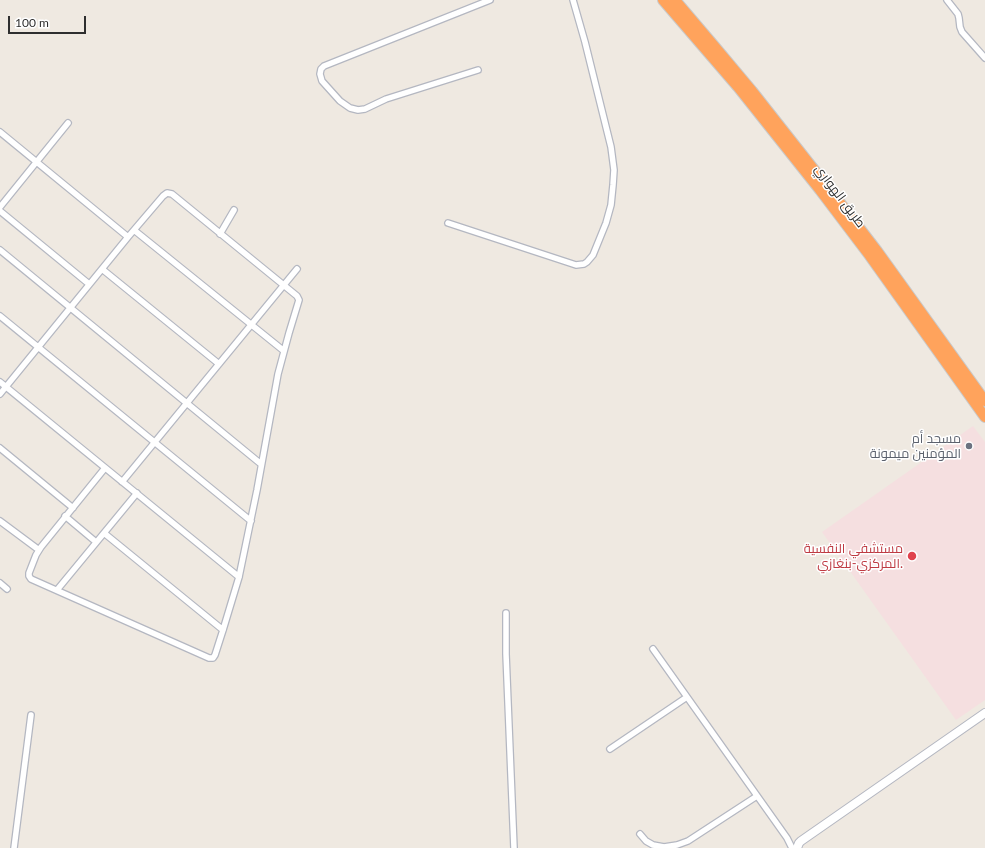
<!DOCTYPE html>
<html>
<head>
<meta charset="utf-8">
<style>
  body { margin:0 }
  #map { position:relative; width:985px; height:848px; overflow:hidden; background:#efe9e1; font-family:Lato,sans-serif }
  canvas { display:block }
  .scale { position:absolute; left:8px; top:16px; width:78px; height:18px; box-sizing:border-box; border:2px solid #2e2e2e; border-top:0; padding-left:5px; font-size:12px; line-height:14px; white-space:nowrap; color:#2e2e2e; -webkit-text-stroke:3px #fff; paint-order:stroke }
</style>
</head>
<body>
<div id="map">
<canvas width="985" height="848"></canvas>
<div class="scale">100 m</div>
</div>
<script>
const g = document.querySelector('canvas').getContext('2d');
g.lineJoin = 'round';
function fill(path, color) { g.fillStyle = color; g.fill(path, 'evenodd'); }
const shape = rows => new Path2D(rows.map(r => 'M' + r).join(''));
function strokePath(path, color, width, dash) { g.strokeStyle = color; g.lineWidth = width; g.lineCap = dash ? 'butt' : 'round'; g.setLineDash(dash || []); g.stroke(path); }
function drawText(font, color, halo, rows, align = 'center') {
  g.font = font + ' Lato,Cairo,sans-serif'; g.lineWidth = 3; g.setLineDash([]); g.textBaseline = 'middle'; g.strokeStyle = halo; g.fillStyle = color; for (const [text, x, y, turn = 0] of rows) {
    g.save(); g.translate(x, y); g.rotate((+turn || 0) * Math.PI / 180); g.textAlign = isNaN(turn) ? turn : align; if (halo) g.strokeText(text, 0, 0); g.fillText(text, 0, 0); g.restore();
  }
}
fill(shape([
  [973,426,985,442,985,700,956,720,822,532]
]), '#f5dfe0');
const street = shape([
  [947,0,958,14,959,18,960,27,962,32,985,58],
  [478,70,386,99,365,109,358,110,350,108,340,101,322,81,320,74,321,69,324,66,490,0],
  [0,132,128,237],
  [0,207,68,123],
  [0,211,89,284],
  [448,223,576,265,584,264,587,262,593,255,606,223,611,205,613,185,614,170,611,147,585,42,573,0],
  [134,230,284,351],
  [220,234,234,210],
  [0,250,261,464],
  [102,269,219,364],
  [0,316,251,521],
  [0,382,239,577],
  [0,394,128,237,163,196,167,193,172,194,297,296,299,300,289,333,278,374,257,490,239,577,223,630,215,655,213,658,209,658,31,579,29,576,29,573,36,555,41,547,105,468],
  [0,448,73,508],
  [122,482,297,269],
  [65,516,96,542],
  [0,521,39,550],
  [104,533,223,630],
  [0,583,7,589],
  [57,590,137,493],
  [506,613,506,654,514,848],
  [653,649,787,838,792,848],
  [610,749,687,697],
  [640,834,646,841,653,845,664,847,677,845,688,841,757,796],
  [14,848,31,715]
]);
const secondary = shape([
  [797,848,799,843,801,841,985,713]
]);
const highway = shape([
  [663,0,738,87,820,190,870,256,985,417],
  [675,0,715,47,752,91,834,195,877,251,985,401]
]);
strokePath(street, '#b4b7c1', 8);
strokePath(secondary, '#b4b7c1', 10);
strokePath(highway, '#c9c9c9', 12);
strokePath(street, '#fff', 5.5);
strokePath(secondary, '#fff', 8);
strokePath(highway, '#ffa35c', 10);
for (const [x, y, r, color] of [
  [969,446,4,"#6b7280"],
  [912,556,5,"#e0444e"]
]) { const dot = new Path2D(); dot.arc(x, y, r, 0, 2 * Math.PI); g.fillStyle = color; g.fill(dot); strokePath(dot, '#fff', 1.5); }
drawText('13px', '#2e2e2e', '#fff', [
  ["طريق الهواري",840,196,53]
]);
drawText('13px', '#5b616d', '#fff', [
  ["مسجد أم",961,439],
  ["المؤمنين ميمونة",961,454]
], 'right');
drawText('13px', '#be3a42', '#fff', [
  ["مستشفي النفسية",903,549],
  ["المركزي-بنغازي.",903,564]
], 'right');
</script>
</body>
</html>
